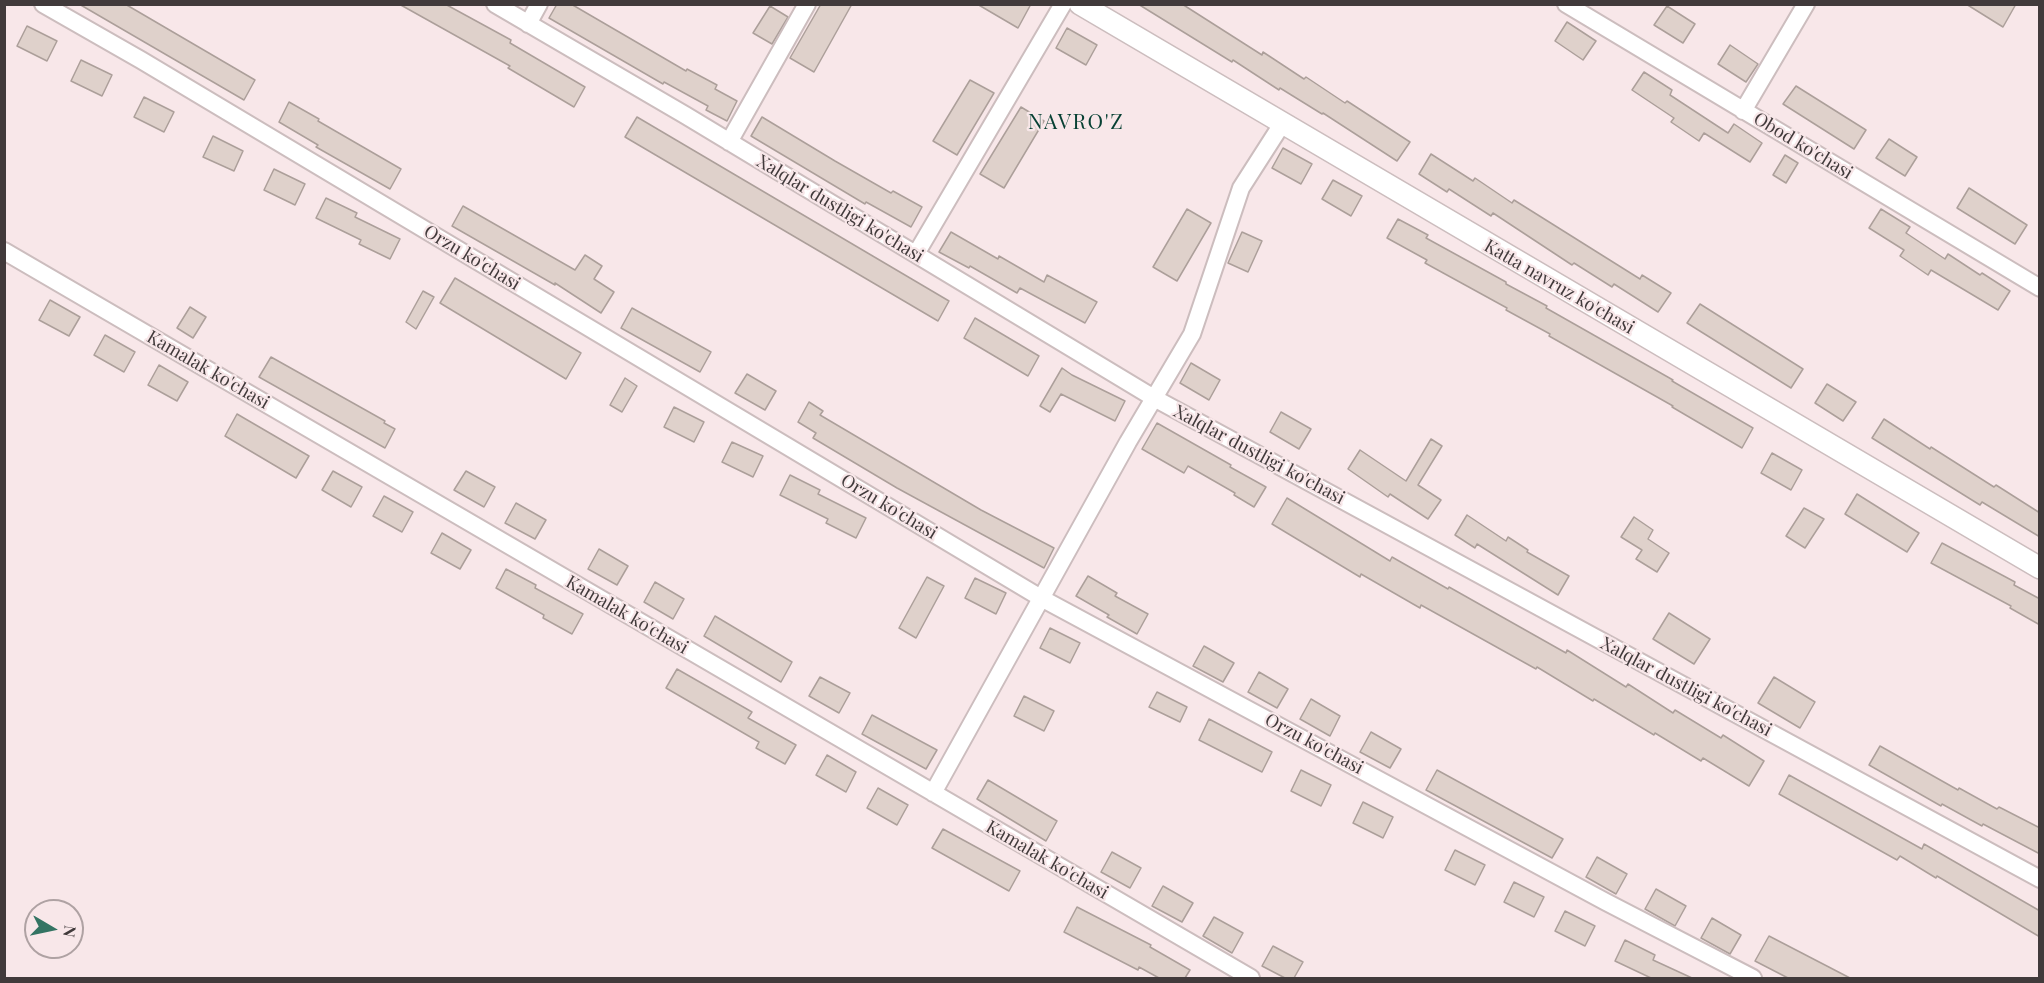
<!DOCTYPE html>
<html>
<head>
<meta charset="utf-8">
<style>
  body { margin:0 }
  #map { position:relative; width:2044px; height:983px; overflow:hidden; background:#f8e7e9; font-family:"Playfair Display",serif }
  canvas { display:block }
  .frame { position:absolute; inset:0; border:6px solid #413a3b; pointer-events:none }
  .north { position:absolute; left:24px; top:899px; width:60px; height:60px; box-sizing:border-box; background:#f8e7e9; border:2px solid #afa2a3; border-radius:50%; rotate:99deg; font-size:16px; font-weight:700; line-height:24px; text-align:center; color:#413a3b }
  .north::after { content:''; display:block; margin:auto; width:21px; height:27px; background:#347463; clip-path:polygon(50% 0,100% 100%,50% 72%,0 100%) }
</style>
</head>
<body>
<div id="map">
<canvas width="2044" height="983"></canvas>
<div class="frame"></div>
<div class="north">N</div>
</div>
<script>
const g = document.querySelector('canvas').getContext('2d');
g.lineJoin = 'round';
function fill(path, color) { g.fillStyle = color; g.fill(path, 'evenodd'); }
const shape = rows => new Path2D(rows.map(r => 'M' + r).join(''));
function strokePath(path, color, width, dash) { g.strokeStyle = color; g.lineWidth = width; g.lineCap = dash ? 'butt' : 'round'; g.setLineDash(dash || []); g.stroke(path); }
function drawText(font, color, halo, rows, align = 'center') {
  g.font = font + ' "Playfair Display",serif'; g.lineWidth = 4.5; g.setLineDash([]); g.textBaseline = 'middle'; g.strokeStyle = halo; g.fillStyle = color; for (const [text, x, y, turn = 0] of rows) {
    g.save(); g.translate(x, y); g.rotate((+turn || 0) * Math.PI / 180); g.textAlign = isNaN(turn) ? turn : align; if (halo) g.strokeText(text, 0, 0); g.fillText(text, 0, 0); g.restore();
  }
}
const building = shape([
  [79,4,125,4,255,80,244,100,79,4],
  [399,4,445,4,511,40,510,43,585,87,574,107,508,68,510,66,399,4],
  [557,4,571,4,686,71,687,69,717,85,715,89,737,101,727,121,706,110,708,106,664,82,663,84,549,18,557,4],
  [821,4,852,4,814,72,790,58,821,4],
  [977,4,1031,4,1018,28,977,4],
  [1138,4,1182,4,1262,55,1263,52,1304,79,1306,77,1345,103,1347,101,1410,142,1397,161,1323,113,1322,114,1280,88,1279,90,1233,60,1232,62,1138,4],
  [1966,4,2016,4,2003,27,1966,4],
  [770,6,788,17,772,44,753,33,770,6],
  [1667,6,1695,24,1683,43,1654,25,1667,6],
  [1567,22,1596,41,1583,60,1555,41,1567,22],
  [27,26,57,41,47,61,17,46,27,26],
  [1067,28,1097,45,1086,65,1056,48,1067,28],
  [1730,45,1758,64,1746,82,1718,64,1730,45],
  [81,60,112,75,102,96,71,81,81,60],
  [1644,72,1672,90,1670,95,1728,133,1734,124,1762,143,1750,162,1704,133,1699,141,1671,122,1674,118,1632,90,1644,72],
  [970,80,994,93,957,155,933,141,970,80],
  [1796,86,1866,130,1854,149,1783,104,1796,86],
  [144,97,174,112,164,132,134,117,144,97],
  [289,102,319,119,318,121,401,169,390,189,316,147,318,145,279,122,289,102],
  [1021,107,1044,121,1004,188,980,174,1021,107],
  [637,117,949,301,938,321,625,137,637,117],
  [762,117,835,161,891,193,893,191,922,207,911,227,866,202,865,204,751,136,762,117],
  [213,136,243,151,234,171,203,157,213,136],
  [1889,139,1917,157,1905,176,1876,158,1889,139],
  [1283,148,1312,164,1301,184,1272,168,1283,148],
  [1431,154,1473,181,1475,178,1512,203,1514,200,1640,279,1642,275,1671,293,1658,312,1614,284,1612,287,1574,263,1572,265,1493,213,1491,216,1449,189,1447,192,1419,174,1431,154],
  [1785,155,1798,163,1786,183,1773,175,1785,155],
  [274,169,305,184,295,205,264,190,274,169],
  [1333,180,1362,196,1351,216,1322,199,1333,180],
  [1969,188,2027,225,2015,244,1957,208,1969,188],
  [326,198,357,213,355,217,400,239,390,259,359,244,361,240,316,218,326,198],
  [463,206,575,270,585,255,602,266,594,279,614,292,601,313,555,283,555,285,452,226,463,206],
  [1187,209,1211,223,1177,281,1153,267,1187,209],
  [1881,209,1910,227,1906,233,1945,259,1948,254,1980,275,1982,273,2010,291,1998,310,1931,270,1928,275,1900,256,1904,250,1869,228,1881,209],
  [1398,219,1428,235,1426,238,1506,282,1506,284,1547,306,1546,308,1673,380,1672,381,1753,428,1742,448,1672,407,1673,406,1549,336,1550,334,1506,310,1507,308,1425,263,1427,260,1387,238,1398,219],
  [951,232,998,259,999,256,1044,282,1047,275,1097,302,1085,323,1020,288,1017,293,970,266,969,268,939,252,951,232],
  [1242,232,1262,241,1248,272,1228,263,1242,232],
  [455,278,581,353,566,379,440,303,455,278],
  [423,291,434,297,416,329,406,322,423,291],
  [50,300,80,317,69,336,39,320,50,300],
  [1700,304,1803,369,1791,388,1687,323,1700,304],
  [190,307,206,317,193,338,177,328,190,307],
  [632,308,711,352,700,372,621,328,632,308],
  [975,318,1039,356,1028,376,964,338,975,318],
  [105,335,135,352,124,372,94,355,105,335],
  [271,357,385,421,384,423,395,429,385,448,259,377,271,357],
  [1191,363,1220,380,1209,400,1180,383,1191,363],
  [159,365,188,382,177,401,148,385,159,365],
  [1062,368,1072,375,1125,401,1115,421,1061,394,1050,412,1040,406,1062,368],
  [747,374,776,391,765,410,735,393,747,374],
  [625,378,637,386,622,412,610,405,625,378],
  [1827,384,1856,402,1843,421,1815,403,1827,384],
  [809,402,823,411,820,415,981,510,1054,548,1044,568,897,488,813,438,816,433,798,422,809,402],
  [674,407,704,422,694,442,664,427,674,407],
  [1281,412,1311,429,1299,449,1270,432,1281,412],
  [237,414,309,456,296,478,225,436,237,414],
  [1884,419,1930,449,1931,447,1994,487,1996,485,2040,513,2040,537,1982,502,1980,505,1872,438,1884,419],
  [1157,423,1231,465,1230,467,1266,487,1254,507,1234,495,1235,493,1188,466,1184,473,1142,449,1157,423],
  [1431,439,1442,446,1418,485,1441,500,1428,519,1390,494,1388,497,1348,469,1360,450,1406,481,1431,439],
  [732,442,763,456,753,477,722,462,732,442],
  [1772,453,1802,470,1791,490,1761,473,1772,453],
  [333,471,362,487,351,507,322,490,333,471],
  [466,471,495,487,484,507,454,490,466,471],
  [790,475,820,490,818,494,866,518,856,538,826,523,828,519,780,495,790,475],
  [1857,494,1919,533,1907,552,1845,514,1857,494],
  [384,496,413,512,402,532,373,516,384,496],
  [1287,498,1390,561,1392,557,1448,589,1449,587,1566,653,1567,650,1626,687,1628,684,1673,713,1675,710,1721,738,1723,735,1764,761,1749,786,1703,758,1701,761,1655,733,1654,735,1594,699,1593,701,1537,667,1536,669,1421,605,1420,608,1361,574,1360,577,1272,524,1287,498],
  [516,503,546,520,535,539,505,523,516,503],
  [1804,508,1824,519,1805,548,1786,536,1804,508],
  [1467,515,1506,541,1508,537,1528,550,1527,552,1569,576,1558,595,1477,544,1475,548,1455,535,1467,515],
  [1634,517,1653,530,1648,539,1669,553,1657,572,1636,559,1642,550,1621,537,1634,517],
  [442,533,471,550,460,569,431,553,442,533],
  [1942,543,2015,582,2014,585,2040,599,2040,625,2010,608,2011,606,1931,563,1942,543],
  [599,549,628,566,617,585,588,569,599,549],
  [506,569,536,585,535,588,583,614,572,634,543,618,544,615,496,588,506,569],
  [1088,576,1117,593,1115,596,1148,614,1137,634,1107,617,1109,615,1076,596,1088,576],
  [927,577,944,586,916,638,899,628,927,577],
  [975,578,1006,593,996,614,965,598,975,578],
  [655,582,684,599,673,619,644,602,655,582],
  [1669,613,1710,639,1694,664,1653,639,1669,613],
  [715,616,792,662,781,682,704,636,715,616],
  [1050,628,1080,643,1070,663,1040,648,1050,628],
  [1204,646,1234,663,1223,682,1193,666,1204,646],
  [677,669,752,712,748,718,796,745,785,764,756,748,759,742,666,688,677,669],
  [1259,672,1288,689,1277,708,1248,692,1259,672],
  [820,677,850,693,839,713,809,696,820,677],
  [1774,677,1815,702,1800,728,1758,703,1774,677],
  [1157,692,1187,707,1180,722,1149,707,1157,692],
  [1024,696,1054,711,1044,731,1014,716,1024,696],
  [1311,699,1340,716,1330,736,1300,719,1311,699],
  [872,715,937,750,926,769,862,734,872,715],
  [1209,719,1272,752,1262,772,1199,740,1209,719],
  [1371,732,1401,749,1390,768,1360,752,1371,732],
  [1880,746,1958,790,1959,788,1997,809,1999,807,2040,828,2040,854,1983,824,1982,826,1942,804,1941,806,1869,765,1880,746],
  [827,755,856,772,846,792,816,775,827,755],
  [1301,770,1331,785,1321,806,1291,791,1301,770],
  [1437,770,1563,839,1552,858,1426,790,1437,770],
  [1789,775,1922,849,1924,844,2040,911,2040,937,1937,876,1936,878,1900,856,1897,860,1779,794,1789,775],
  [988,780,1057,821,1046,841,977,799,988,780],
  [878,788,908,805,897,825,867,808,878,788],
  [1363,802,1393,817,1383,838,1353,823,1363,802],
  [943,829,1020,871,1009,891,932,848,943,829],
  [1455,850,1485,865,1475,885,1445,870,1455,850],
  [1112,852,1141,868,1130,888,1101,872,1112,852],
  [1597,857,1627,874,1616,894,1586,877,1597,857],
  [1514,882,1544,897,1534,917,1504,902,1514,882],
  [1163,886,1193,903,1182,922,1152,906,1163,886],
  [1656,889,1686,906,1675,926,1645,909,1656,889],
  [1077,907,1151,945,1150,947,1190,970,1185,978,1159,978,1139,967,1138,970,1064,932,1077,907],
  [1565,911,1595,926,1585,946,1555,931,1565,911],
  [1214,917,1243,933,1232,953,1203,936,1214,917],
  [1712,918,1741,935,1730,954,1701,938,1712,918],
  [1769,936,1850,978,1788,978,1755,961,1769,936],
  [1625,940,1655,955,1653,960,1692,978,1651,978,1615,961,1625,940],
  [1273,946,1303,962,1294,978,1285,978,1262,966,1273,946]
]);
fill(building, '#dfd1cb');
strokePath(building, '#ac9f9a', 1.5);
const minor = shape([
  [43,4,141,60,1041,598,1606,902,1753,978],
  [495,4,685,115,1154,398,2040,879],
  [1566,4,2040,288],
  [528,24,539,4],
  [1743,111,1806,4],
  [729,142,807,4],
  [4,251,1251,978],
  [916,254,1063,4],
  [933,793,1128,442,1192,334,1241,188,1282,124]
]);
const tertiary = shape([
  [1080,4,2040,568]
]);
strokePath(minor, '#ccbdbe', 20);
strokePath(tertiary, '#ccbdbe', 24);
strokePath(minor, '#fff', 16);
strokePath(tertiary, '#fff', 21);
drawText('18px', '#413a3b', '#f8e7e9', [
  ["Obod ko'chasi",1803,146,31],
  ["Xalqlar dustligi ko'chasi",840,209,31],
  ["Orzu ko'chasi",472,258,31],
  ["Katta navruz ko'chasi",1559,287,30],
  ["Kamalak ko'chasi",208,370,30],
  ["Xalqlar dustligi ko'chasi",1259,455,28],
  ["Orzu ko'chasi",889,507,31],
  ["Kamalak ko'chasi",627,615,30],
  ["Xalqlar dustligi ko'chasi",1686,687,28],
  ["Orzu ko'chasi",1314,744,28],
  ["Kamalak ko'chasi",1047,860,30]
]);
g.letterSpacing = '1.5px';
drawText('21px', '#084134', '#f8e7e9', [
  ["NAVRO'Z",1076,122]
]);
g.letterSpacing = '0px';
</script>
</body>
</html>
